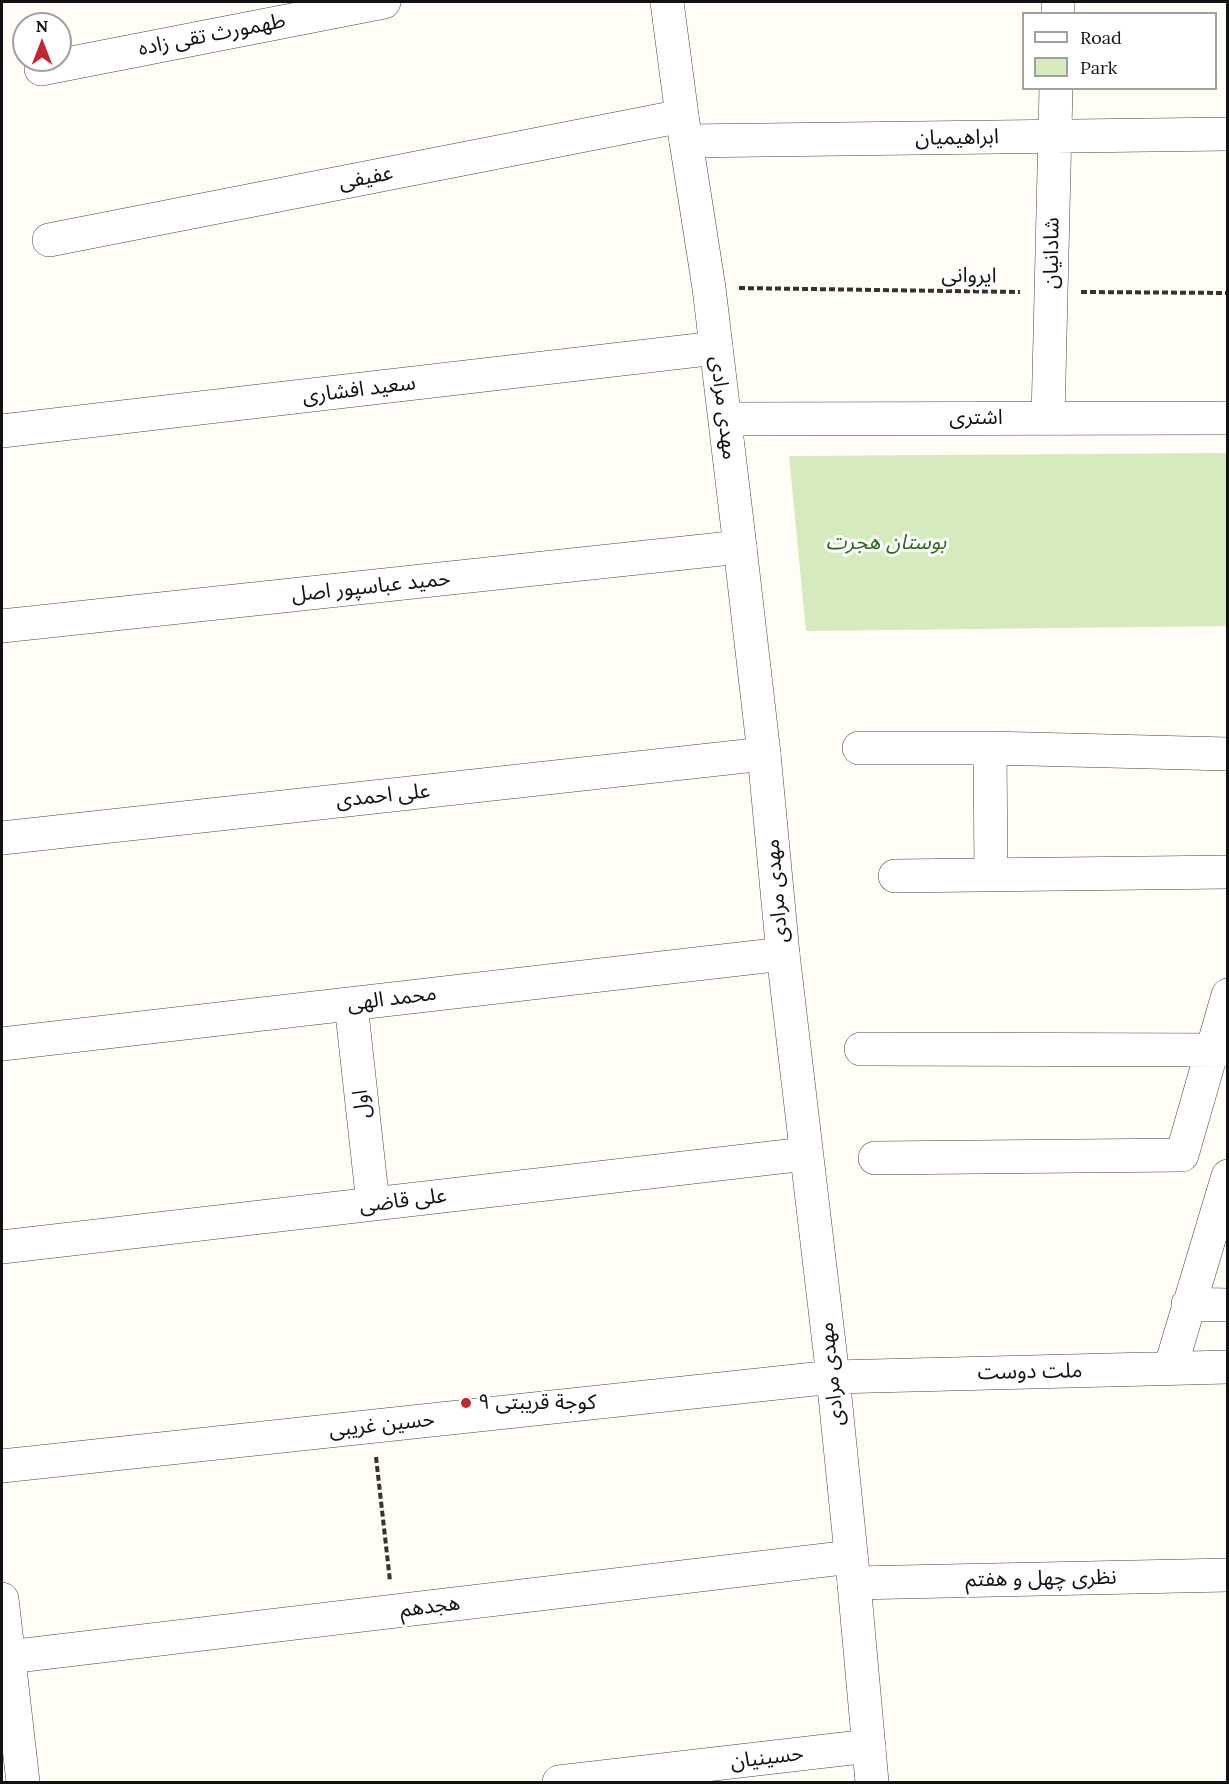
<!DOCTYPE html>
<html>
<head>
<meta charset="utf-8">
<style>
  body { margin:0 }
  #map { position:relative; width:1229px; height:1784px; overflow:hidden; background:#fffdf5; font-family:Lora,serif }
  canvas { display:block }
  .frame { position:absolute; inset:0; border:3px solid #111; pointer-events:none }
  .legend { position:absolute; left:1022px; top:12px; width:195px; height:78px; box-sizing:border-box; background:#fff; border:2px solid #a0a0a0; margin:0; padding:8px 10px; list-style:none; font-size:18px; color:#111 }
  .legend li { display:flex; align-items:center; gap:12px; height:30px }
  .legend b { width:30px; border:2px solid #a0a0a0 }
  .north { position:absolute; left:12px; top:12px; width:60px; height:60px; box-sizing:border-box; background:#fff; border:2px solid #a0a0a0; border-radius:50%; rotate:0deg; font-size:16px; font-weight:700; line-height:24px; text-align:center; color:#111 }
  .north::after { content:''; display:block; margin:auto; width:21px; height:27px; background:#c4262e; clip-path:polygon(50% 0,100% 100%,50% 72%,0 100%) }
</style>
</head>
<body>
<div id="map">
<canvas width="1229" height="1784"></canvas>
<div class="frame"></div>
<ul class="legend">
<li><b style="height:8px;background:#fff"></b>Road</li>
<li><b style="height:16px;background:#d5ebbd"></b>Park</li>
</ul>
<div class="north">N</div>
</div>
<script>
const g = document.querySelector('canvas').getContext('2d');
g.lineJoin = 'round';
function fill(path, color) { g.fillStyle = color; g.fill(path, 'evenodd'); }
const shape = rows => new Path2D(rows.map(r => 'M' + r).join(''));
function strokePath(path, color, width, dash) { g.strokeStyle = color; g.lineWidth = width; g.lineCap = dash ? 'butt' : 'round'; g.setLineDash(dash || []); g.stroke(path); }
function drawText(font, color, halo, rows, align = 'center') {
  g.font = font + ' Lora,"Noto Sans Arabic",serif'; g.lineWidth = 6; g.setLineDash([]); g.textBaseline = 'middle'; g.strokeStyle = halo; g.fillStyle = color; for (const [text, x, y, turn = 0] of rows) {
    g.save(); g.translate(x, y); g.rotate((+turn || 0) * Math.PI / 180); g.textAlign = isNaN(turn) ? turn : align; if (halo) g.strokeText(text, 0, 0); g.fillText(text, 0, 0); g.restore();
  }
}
fill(shape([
  [1227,453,1227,626,806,631,789,456]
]), '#d5ebbd');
const minor = shape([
  [1058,14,1058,2],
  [41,69,384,2],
  [686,141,1228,134],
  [49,240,682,116],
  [1048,418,1056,88],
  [2,431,716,348],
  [2,626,740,547],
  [859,748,990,748,991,875],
  [990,748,1228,754],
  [2,838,764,754],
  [895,876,1228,872],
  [351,1004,373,1204],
  [2,1044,783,954],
  [861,1049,1228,1050],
  [875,1158,1182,1155,1228,995],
  [2,1247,805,1154],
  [854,1583,1228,1575],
  [2,1599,23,1782],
  [8,1657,851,1557],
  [559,1782,869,1746]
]);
const tertiary = shape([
  [667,2,682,116,709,288,740,547,764,754,783,954,833,1377,854,1583,872,1782],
  [725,419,1228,418],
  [1188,1304,1228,1305],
  [1170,1369,1228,1176],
  [2,1466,833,1377,1228,1367]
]);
strokePath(minor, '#444', 34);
strokePath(tertiary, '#444', 34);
strokePath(shape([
  [739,288,1020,292],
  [1081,292,1228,293],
  [376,1457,390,1581]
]), '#333', 4, [6, 3]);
strokePath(minor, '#fff', 33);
strokePath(tertiary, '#fff', 33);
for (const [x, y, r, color] of [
  [466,1403,6,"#c4262e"]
]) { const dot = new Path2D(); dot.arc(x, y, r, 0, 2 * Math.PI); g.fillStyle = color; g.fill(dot); strokePath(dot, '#fff', 2); }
drawText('21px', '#111', '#fff', [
  ["طهمورث تقی زاده",212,35,-11],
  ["ابراهیمیان",957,138,-1],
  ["عفیفی",366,178,-11],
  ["شادانیان",1052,253,-89],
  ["ایروانی",969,276,1],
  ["سعید افشاری",359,390,-7],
  ["مهدی مرادی",723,408,83],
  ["اشتری",976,418],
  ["حمید عباسپور اصل",371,587,-6],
  ["علی احمدی",383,796,-6],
  ["مهدی مرادی",777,891,-95],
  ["محمد الهی",392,999,-7],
  ["اول",362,1104,-96],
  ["علی قاضی",403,1201,-7],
  ["ملت دوست",1030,1372,-1],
  ["مهدی مرادی",832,1374,-96],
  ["حسین غریبی",382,1425,-6],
  ["نظری چهل و هفتم",1041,1579,-1],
  ["هجدهم",430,1607,-7],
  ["حسینیان",767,1758,-7]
]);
drawText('italic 21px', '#2f6b1f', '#fff', [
  ["بوستان هجرت",886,543]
]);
drawText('21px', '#111', '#fff', [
  ["۹ کوجة قریبتی",478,1403]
], 'left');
</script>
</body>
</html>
